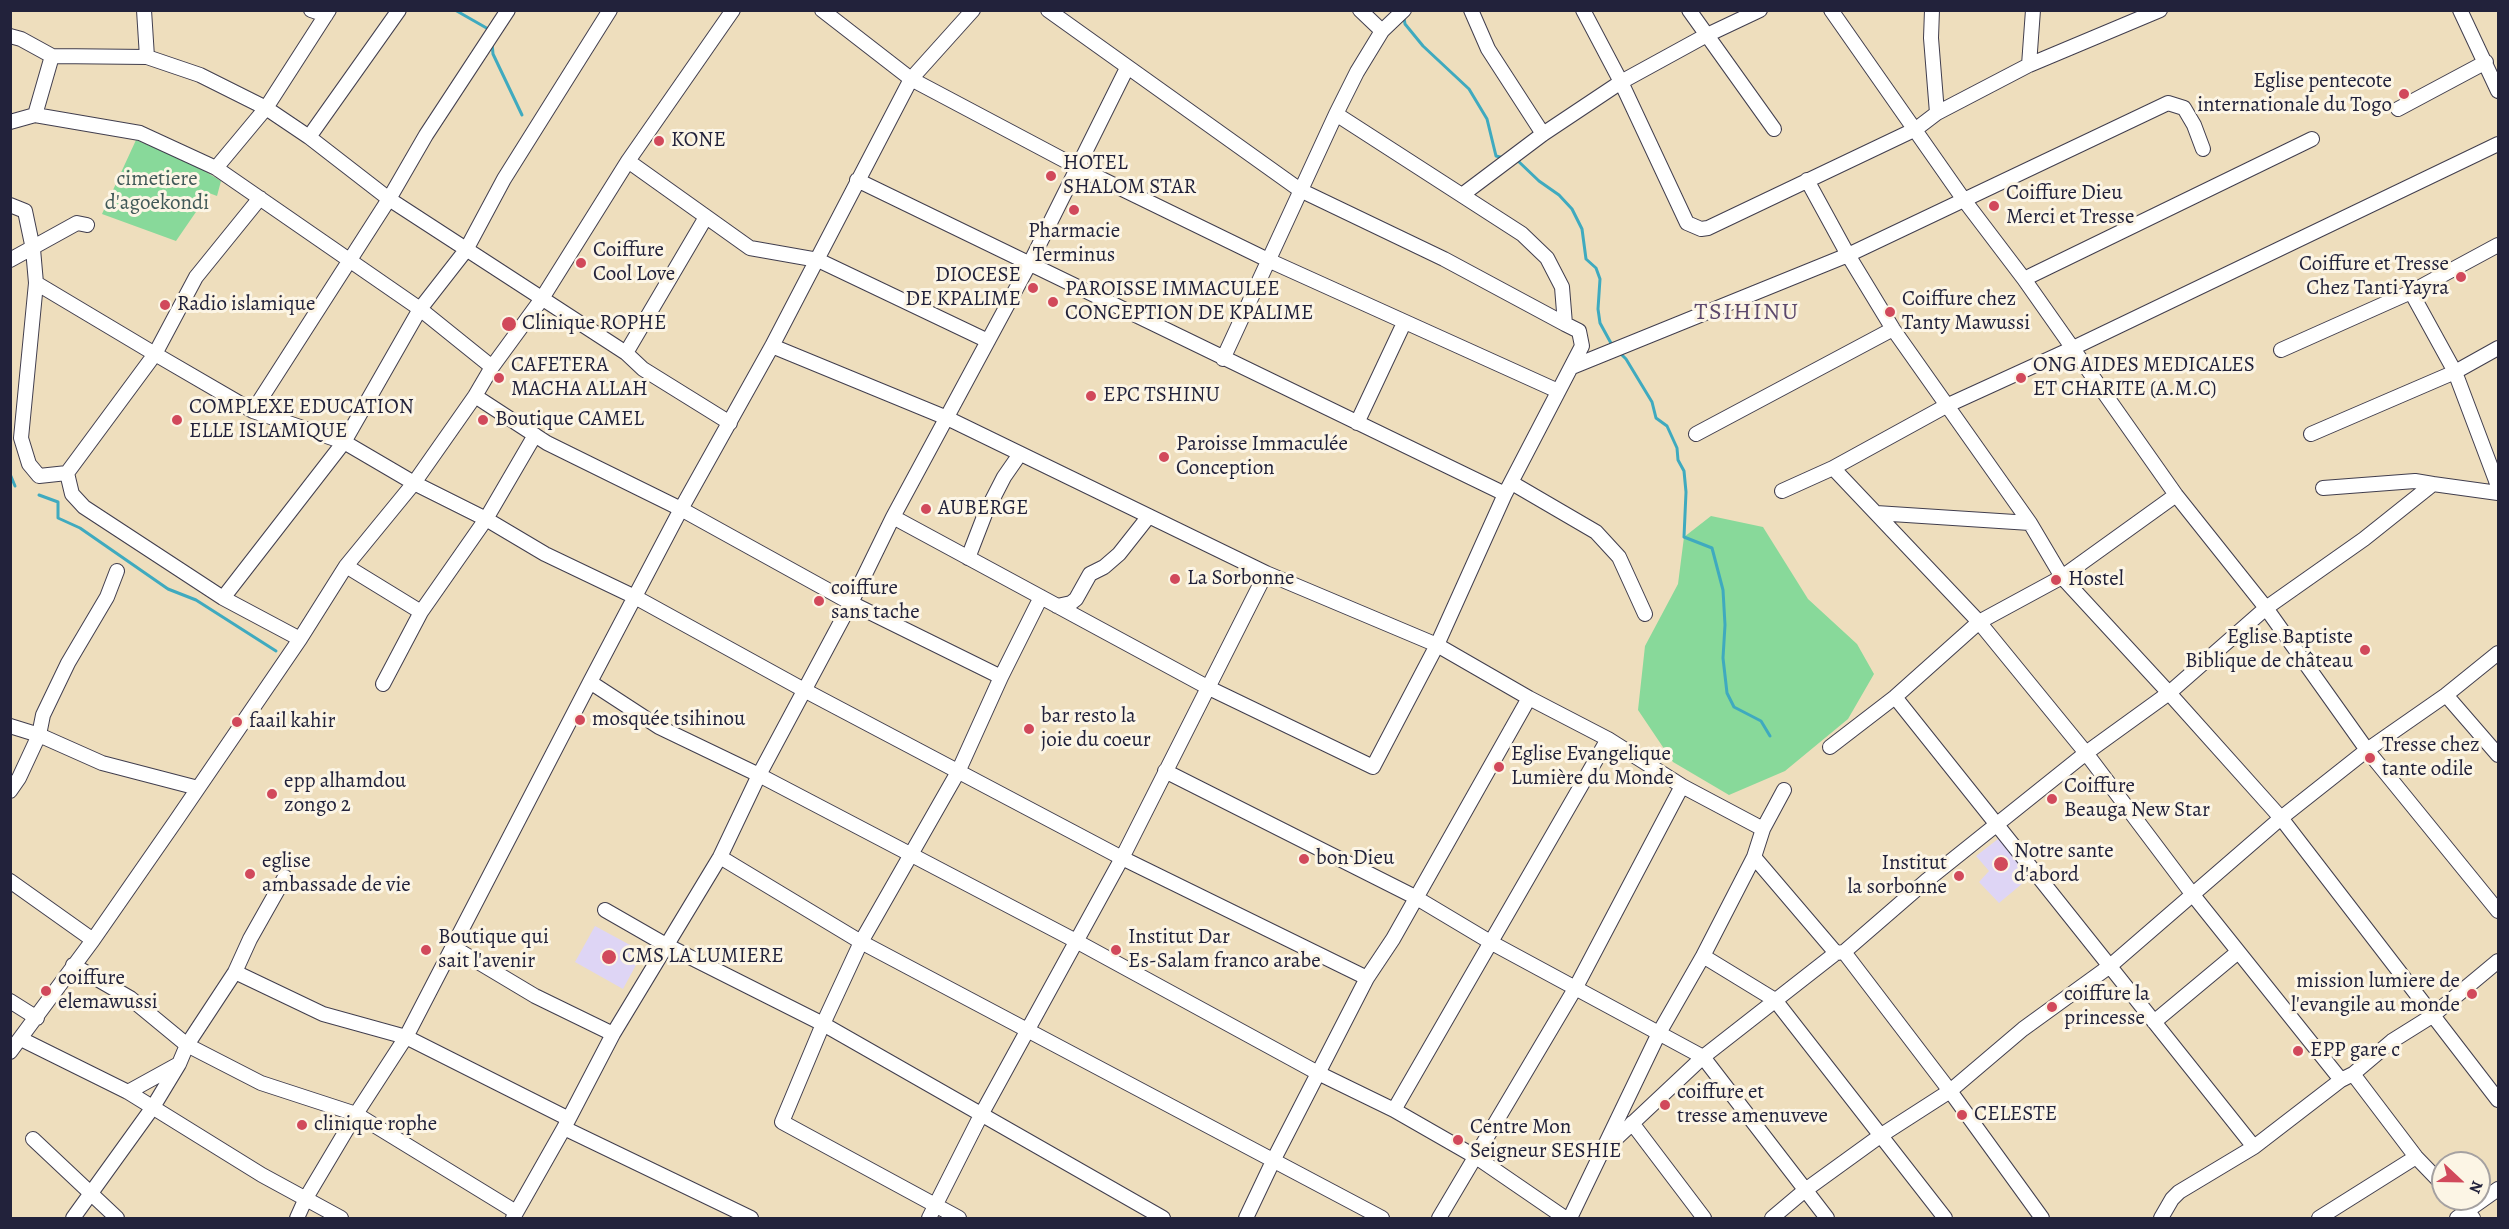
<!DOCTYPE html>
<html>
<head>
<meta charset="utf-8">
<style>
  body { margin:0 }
  #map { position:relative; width:2509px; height:1229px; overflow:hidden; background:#eedebd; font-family:Alegreya,serif }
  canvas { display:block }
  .frame { position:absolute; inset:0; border:12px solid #22223b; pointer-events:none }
  .north { position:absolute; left:2431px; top:1151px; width:60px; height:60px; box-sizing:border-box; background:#fcf5e5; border:2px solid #a5a1a1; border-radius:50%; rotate:112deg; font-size:16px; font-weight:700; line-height:24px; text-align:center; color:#22223b }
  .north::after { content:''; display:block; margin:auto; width:21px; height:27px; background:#d1495b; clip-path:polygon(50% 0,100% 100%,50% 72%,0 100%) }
</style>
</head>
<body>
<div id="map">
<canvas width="2509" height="1229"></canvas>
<div class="frame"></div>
<div class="north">N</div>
</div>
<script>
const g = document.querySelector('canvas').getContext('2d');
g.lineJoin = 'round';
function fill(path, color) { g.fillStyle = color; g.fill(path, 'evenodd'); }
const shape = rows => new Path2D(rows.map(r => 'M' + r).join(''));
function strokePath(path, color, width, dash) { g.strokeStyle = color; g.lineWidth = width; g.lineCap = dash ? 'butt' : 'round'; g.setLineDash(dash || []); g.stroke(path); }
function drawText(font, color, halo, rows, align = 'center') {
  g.font = font + ' Alegreya,serif'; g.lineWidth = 6; g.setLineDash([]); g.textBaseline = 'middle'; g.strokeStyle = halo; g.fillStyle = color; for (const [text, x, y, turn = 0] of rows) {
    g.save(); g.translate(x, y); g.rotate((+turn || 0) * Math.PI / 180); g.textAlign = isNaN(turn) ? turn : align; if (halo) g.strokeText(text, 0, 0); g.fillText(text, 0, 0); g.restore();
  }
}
fill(shape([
  [1998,839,2002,841,2029,878,1999,903,1979,882,1989,871,1976,856],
  [595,926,643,952,623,989,575,962]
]), '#ded5f5');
fill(shape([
  [136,140,193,164,221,181,217,196,209,193,176,241,102,214],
  [1711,516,1763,527,1808,599,1857,644,1874,674,1848,719,1785,771,1729,795,1673,762,1638,710,1645,646,1678,584,1684,537]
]), '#88d99a');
strokePath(shape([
  [455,10,490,30],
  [1404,18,1405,24,1423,46,1469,89,1487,119,1496,156,1504,158],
  [492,43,493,54,522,115],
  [1517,160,1539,181,1559,195,1572,209,1582,229,1586,259,1596,268,1600,279,1598,309,1600,323,1612,345],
  [1619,352,1626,359,1652,402,1656,418,1667,426,1677,448,1678,460,1684,471,1686,492,1684,537,1712,548,1723,590,1725,625,1723,658,1727,693,1734,707,1761,721,1770,736],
  [10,474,15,486],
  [39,495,58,502,58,518,80,528,168,589,196,600,276,651]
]), '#3faabf', 3);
const minor = shape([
  [144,10,147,57],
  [311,10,326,15],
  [822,10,911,79,1077,167,1268,260,1558,391],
  [1048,10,1300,190,1444,259,1565,324],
  [1471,10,1488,49,1543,134],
  [1583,10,1621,82,1687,223,1701,229,1708,228,1916,129,1937,113,2029,65,2160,10],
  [1689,10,1774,129],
  [1831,10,1964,200,2024,279,2176,495,2266,608,2367,750,2498,911],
  [1932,10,1931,38,1937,113],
  [2460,10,2498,91],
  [1382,31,1404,10],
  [10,36,21,39,52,56,147,57,200,75,266,108,309,137,389,199,626,353,643,369,730,423],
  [2029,65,2033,10],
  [2398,109,2486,62],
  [35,115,52,56],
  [10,122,35,115,140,133,216,168,420,309,492,367],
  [309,137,399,10],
  [628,161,750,248,818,260,988,341],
  [216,168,266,108,329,10],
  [857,180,1505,494],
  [1807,180,1848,255,1893,329,2030,523,2062,577,2169,693,2281,818,2498,1100],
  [1462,195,1543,134,1621,82,1705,36,1760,10],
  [10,205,25,211,33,249,36,283,155,354,253,411,344,442,414,483,486,519,545,554,635,597,804,690,1122,858,1367,978],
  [10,260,77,223,87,225],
  [2024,279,2312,139],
  [36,283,21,438,29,464,39,476,67,473,155,354,196,277,260,198],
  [2411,292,2455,372,2498,486],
  [772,346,947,418,1266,573],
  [2281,350,2411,292,2498,245],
  [626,353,706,217],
  [1223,359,1336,114,1357,72,1382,31,1360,10],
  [1572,367,1848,255,2168,103,2184,108,2194,125,2203,149],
  [475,396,547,443,681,509,851,603,1001,677],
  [253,411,389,199,426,135,508,10],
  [1357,423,1404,323],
  [1696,434,1893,329],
  [2311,434,2455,372,2498,348],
  [67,473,72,494,84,507,223,598,300,639],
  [1512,483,1596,532,1619,557,1645,614],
  [2323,488,2415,481,2433,484],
  [1782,491,1833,468],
  [1876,513,2030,523],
  [893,517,1209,688,1373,767,1437,645,1505,494,1582,346,1579,331,1565,324,1562,287,1547,258,1522,234,1336,114],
  [968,558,985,514,1004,477,1020,454],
  [346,566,421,612],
  [223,598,344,442,420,309,466,250,504,179,610,10],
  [1057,606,1071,603,1076,599,1090,574,1104,567,1119,554,1149,516],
  [590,682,659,727,759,775,1076,941,1318,1073,1394,1110,1476,1157,1565,1218],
  [383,684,421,612,486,519,535,435],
  [2446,695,2498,755],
  [1895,697,2254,1147],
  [10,726,39,735,102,763,198,788],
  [1830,747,1895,697,1979,622,2062,577,2176,495],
  [1165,771,1415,897,1492,943,1703,1057,1827,1218],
  [10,791,19,778,39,735,43,715,68,663,107,597,117,571],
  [720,857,861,942,1382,1218],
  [1754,857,1836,953],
  [10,881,93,940],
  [605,910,666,945,823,1024,1163,1218],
  [453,947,535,996,613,1034],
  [1844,952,1950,1091,2042,1218],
  [1703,956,1775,1000,1945,1218],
  [73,965,130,998,187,1045,261,1083,356,1114,516,1212],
  [235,972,323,1014,406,1037,567,1118],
  [10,1001,37,1018],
  [2154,1022,2238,952],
  [21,1039,128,1092,262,1175,341,1218],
  [10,1052,93,940,175,822,300,639,346,566,414,483,475,396,492,367,541,300,628,161,733,10],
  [2353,1074,2416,1157,2443,1185],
  [2341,1080,2193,895,2086,753,1979,622,1833,468,1946,406,2073,348,2498,144],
  [128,1092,177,1065],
  [1394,1110,1608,739],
  [1632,1123,1704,1218],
  [564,1128,751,1218],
  [33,1139,117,1218],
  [1605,1149,1703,1057,1836,953,1844,952,1926,881,2086,753,2169,693,2266,608,2364,539,2433,484,2498,493],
  [2456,1199,2473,1218],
  [73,1218,153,1107,179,1064,187,1045,235,972,250,939,285,877],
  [297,1218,306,1198,356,1114,406,1037,590,682,681,509,772,346,911,79,973,10],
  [513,1218,564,1128,613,1034,720,857,759,775,851,603,893,517,1030,263,1127,68],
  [929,1218,981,1115,1122,858,1266,573,1437,645,1529,698,1608,739,1682,786,1763,829],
  [959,1218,782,1122,823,1024,861,942,958,772,1001,677,1041,597],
  [1246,1218,1274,1159,1367,978,1393,939,1529,698],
  [1439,1218,1576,987,1682,786],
  [1570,1218,1659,1033,1703,956,1754,857,1763,829,1784,790],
  [1772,1218,1804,1191,1880,1136,1950,1091,2023,1029,2110,966,2281,818,2367,750,2446,695,2498,653],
  [2161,1218,2172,1199,2179,1192,2254,1147,2341,1080,2353,1074,2392,1041,2432,1016,2498,961],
  [2319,1218,2416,1157],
  [2457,1218,2498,1189]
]);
strokePath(minor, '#413e4e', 16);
strokePath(minor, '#fff', 14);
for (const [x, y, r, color] of [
  [2404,94,6,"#d1495b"],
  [659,141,6,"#d1495b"],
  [1051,176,6,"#d1495b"],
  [1994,206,6,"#d1495b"],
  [1074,210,6,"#d1495b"],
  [581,263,6,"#d1495b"],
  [2461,277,6,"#d1495b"],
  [1033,288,6,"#d1495b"],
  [1053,302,6,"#d1495b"],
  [165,305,6,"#d1495b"],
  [1890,312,6,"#d1495b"],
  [509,324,8,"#d1495b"],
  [499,378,6,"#d1495b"],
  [2021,378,6,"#d1495b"],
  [1091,396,6,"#d1495b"],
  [177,420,6,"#d1495b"],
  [483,420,6,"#d1495b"],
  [1164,457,6,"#d1495b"],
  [926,509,6,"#d1495b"],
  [1175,579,6,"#d1495b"],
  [2056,580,6,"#d1495b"],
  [819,601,6,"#d1495b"],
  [2365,650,6,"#d1495b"],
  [580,720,6,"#d1495b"],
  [237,722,6,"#d1495b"],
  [1029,729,6,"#d1495b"],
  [2370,758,6,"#d1495b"],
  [1499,767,6,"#d1495b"],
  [272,794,6,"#d1495b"],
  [2052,799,6,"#d1495b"],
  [1304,859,6,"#d1495b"],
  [2001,864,8,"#d1495b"],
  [250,874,6,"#d1495b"],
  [1959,876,6,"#d1495b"],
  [426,950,6,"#d1495b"],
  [1116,950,6,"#d1495b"],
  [609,957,8,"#d1495b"],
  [46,991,6,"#d1495b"],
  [2472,994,6,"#d1495b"],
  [2052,1007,6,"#d1495b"],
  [2298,1051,6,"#d1495b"],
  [1665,1105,6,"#d1495b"],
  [1962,1115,6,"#d1495b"],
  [302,1125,6,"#d1495b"],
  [1458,1140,6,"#d1495b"]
]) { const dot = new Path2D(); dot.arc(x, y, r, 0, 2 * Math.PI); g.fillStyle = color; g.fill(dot); strokePath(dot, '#fcf5e5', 2); }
drawText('21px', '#22223b', '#fcf5e5', [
  ["Eglise pentecote",2392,82,"right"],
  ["internationale du Togo",2392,106,"right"],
  ["KONE",671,141],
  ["HOTEL",1063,164],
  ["SHALOM STAR",1063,188],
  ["Coiffure Dieu",2006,194],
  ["Merci et Tresse",2006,218],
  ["Pharmacie",1074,232,"center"],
  ["Terminus",1074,256,"center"],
  ["Coiffure",593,251],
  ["Cool Love",593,275],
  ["Coiffure et Tresse",2449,265,"right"],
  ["Chez Tanti Yayra",2449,289,"right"],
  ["DIOCESE",1021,276,"right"],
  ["DE KPALIME",1021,300,"right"],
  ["PAROISSE IMMACULEE",1065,290],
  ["CONCEPTION DE KPALIME",1065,314],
  ["Coiffure chez",1902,300],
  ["Tanty Mawussi",1902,324],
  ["Radio islamique",177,305],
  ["Clinique ROPHE",522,324],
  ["CAFETERA",511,366],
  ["MACHA ALLAH",511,390],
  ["ONG AIDES MEDICALES",2033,366],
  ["ET CHARITE (A.M.C)",2033,390],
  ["EPC TSHINU",1103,396],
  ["COMPLEXE EDUCATION",189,408],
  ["ELLE ISLAMIQUE",189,432],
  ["Boutique CAMEL",495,420],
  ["Paroisse Immaculée",1176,445],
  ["Conception",1176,469],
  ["AUBERGE",938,509],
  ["La Sorbonne",1187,579],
  ["Hostel",2068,580],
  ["coiffure",831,589],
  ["sans tache",831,613],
  ["Eglise Baptiste",2353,638,"right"],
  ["Biblique de château",2353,662,"right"],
  ["bar resto la",1041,717],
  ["joie du coeur",1041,741],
  ["mosquée tsihinou",592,720],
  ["faail kahir",249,722],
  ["Tresse chez",2382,746],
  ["tante odile",2382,770],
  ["Eglise Evangelique",1511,755],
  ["Lumière du Monde",1511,779],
  ["epp alhamdou",284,782],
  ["zongo 2",284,806],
  ["Coiffure",2064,787],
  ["Beauga New Star",2064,811],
  ["Notre sante",2014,852],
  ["d'abord",2014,876],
  ["bon Dieu",1316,859],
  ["eglise",262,862],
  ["ambassade de vie",262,886],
  ["Institut",1947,864,"right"],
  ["la sorbonne",1947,888,"right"],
  ["Boutique qui",438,938],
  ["sait l'avenir",438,962],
  ["Institut Dar",1128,938],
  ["Es-Salam franco arabe",1128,962],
  ["CMS LA LUMIERE",622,957],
  ["coiffure",58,979],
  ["elemawussi",58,1003],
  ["mission lumiere de",2460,982,"right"],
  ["l'evangile au monde",2460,1006,"right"],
  ["coiffure la",2064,995],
  ["princesse",2064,1019],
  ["EPP gare c",2310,1051],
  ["coiffure et",1677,1093],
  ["tresse amenuveve",1677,1117],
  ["CELESTE",1974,1115],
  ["clinique rophe",314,1125],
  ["Centre Mon",1470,1128],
  ["Seigneur SESHIE",1470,1152]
], 'left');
drawText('21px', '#415958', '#fcf5e5', [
  ["cimetiere",157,180],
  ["d'agoekondi",157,204]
]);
g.letterSpacing = '1.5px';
drawText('24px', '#5c486c', '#fcf5e5', [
  ["TSIHINU",1747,313]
]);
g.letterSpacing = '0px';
</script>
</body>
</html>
